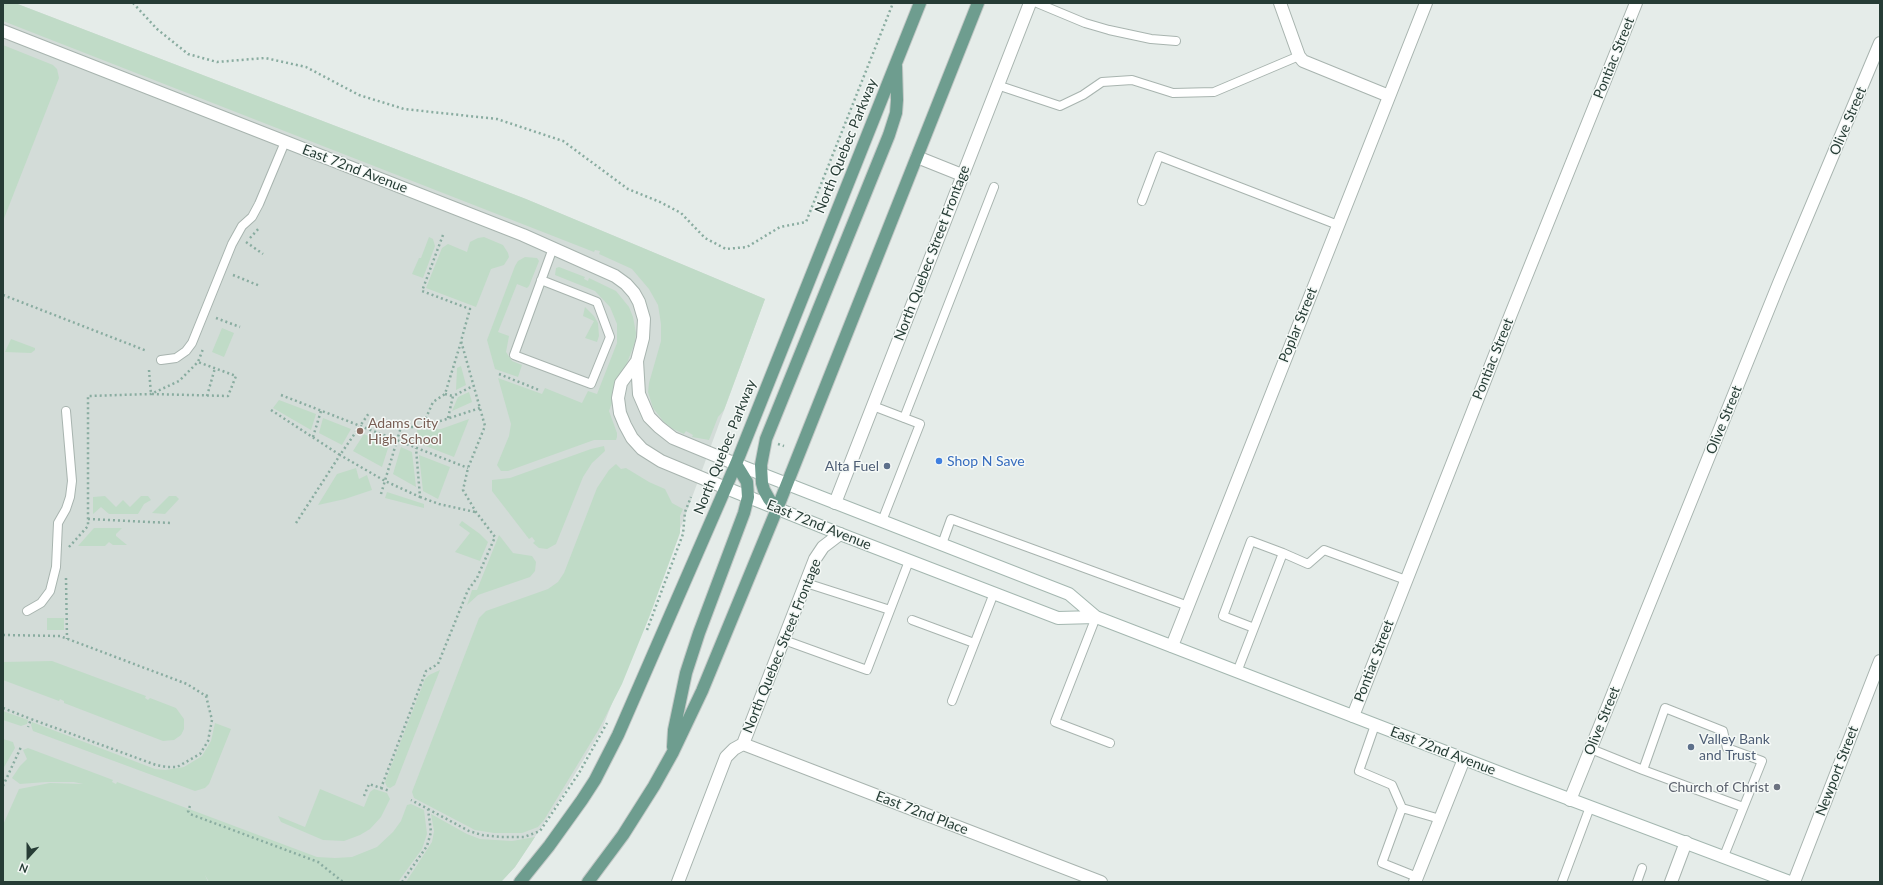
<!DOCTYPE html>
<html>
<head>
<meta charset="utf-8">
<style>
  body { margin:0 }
  #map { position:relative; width:1883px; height:885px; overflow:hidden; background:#e5ece9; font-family:Lato,sans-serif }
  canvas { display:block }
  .frame { position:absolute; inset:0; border:4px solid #263c35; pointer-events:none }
  .north { position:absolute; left:8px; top:837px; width:40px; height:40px; -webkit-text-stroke:3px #f5f9f7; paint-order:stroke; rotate:201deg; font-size:11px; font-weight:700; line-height:16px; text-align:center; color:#263c35 }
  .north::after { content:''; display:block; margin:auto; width:14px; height:18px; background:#263c35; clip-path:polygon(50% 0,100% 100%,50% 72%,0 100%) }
</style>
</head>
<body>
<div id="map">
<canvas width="1883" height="885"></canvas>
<div class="frame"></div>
<div class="north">N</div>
</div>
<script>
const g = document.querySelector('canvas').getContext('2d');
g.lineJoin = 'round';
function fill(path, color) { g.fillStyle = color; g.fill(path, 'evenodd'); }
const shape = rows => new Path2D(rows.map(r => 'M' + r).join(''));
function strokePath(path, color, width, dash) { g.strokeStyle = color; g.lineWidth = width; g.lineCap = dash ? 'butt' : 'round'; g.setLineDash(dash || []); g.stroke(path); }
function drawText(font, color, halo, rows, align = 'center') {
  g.font = font + ' Lato,sans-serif'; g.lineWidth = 3; g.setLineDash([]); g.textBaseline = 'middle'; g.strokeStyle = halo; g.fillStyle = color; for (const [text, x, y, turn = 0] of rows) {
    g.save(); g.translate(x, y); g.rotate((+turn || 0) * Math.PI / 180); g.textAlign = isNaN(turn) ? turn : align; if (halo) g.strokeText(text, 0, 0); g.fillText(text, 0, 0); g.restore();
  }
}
fill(shape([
  [3,3,15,3,526,199,765,299,687,511,602,729,560,799,515,867,501,882,3,882]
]), '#d3dcd8');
fill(shape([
  [3,3,15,3,526,199,765,299,724,410,718,417,709,440,692,437,693,435,686,431,684,434,673,429,664,422,653,408,648,392,649,383,661,341,661,324,658,305,649,289,632,269,599,254,600,251,595,250,594,252,3,21],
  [3,45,53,65,57,69,59,78,3,221],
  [429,237,433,239,435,246,423,278,412,274,419,258,421,258],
  [484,237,503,245,508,253,509,257,504,265,491,269,476,307,426,288,442,248,448,244,467,252,470,242,478,238],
  [525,257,537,258,539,261,529,286,527,288,517,284,498,332,509,336,506,352,512,361,522,365,518,377,495,369,487,340,515,266,518,261],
  [559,267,585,277,584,279,588,281,589,278,616,291,629,307,633,317,636,333,635,342,609,411,617,433,617,437,616,440,594,440,508,471,501,471,497,465,509,436,511,424,498,378,542,394,545,388,582,403,588,391,597,394,617,343,617,324,610,307,595,291,555,275,556,268],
  [585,307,594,316,598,323,599,336,597,342,585,338,594,321,583,316],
  [222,328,234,333,224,357,212,352],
  [11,339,35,348,35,350,31,353,5,352],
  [461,366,466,385,456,390,457,368],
  [469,392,472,402,452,411,458,397],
  [279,400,316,414,311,430,273,408],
  [323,418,351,429,342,445,319,433],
  [469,419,454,457,418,443,417,430,441,429],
  [364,434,389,445,382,467,353,451],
  [604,446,605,451,592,463,583,477,556,544,547,549,539,548,533,543,535,541,532,537,529,539,492,491,492,480,510,478,591,449],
  [401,447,412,452,416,487,393,474],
  [419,455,450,467,438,499,423,491],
  [616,464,621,469,626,468,649,482,665,489,672,503,683,509,680,516,680,533,650,615,622,684,599,729,544,820,538,827,522,833,494,833,475,830,414,798,412,792,479,618,486,611,548,589,558,582,564,573,597,488,609,470],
  [356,468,359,479,367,475,372,490,345,499,318,505,337,474],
  [387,492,424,504,424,508,385,498],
  [105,496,116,507,123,500,130,507,141,496,148,496,151,500,144,504,138,514,109,514,101,507,93,514,93,497],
  [169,496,176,496,179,499,165,514,152,513],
  [462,521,480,534,488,542,480,561,455,552,470,533,459,525],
  [94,528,122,528,116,534,116,536,127,545,113,545,109,542,105,546,78,546],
  [499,535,513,553,532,556,536,562,535,571,530,577,478,595,467,605,472,590,477,590],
  [47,618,64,618,64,630,47,630],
  [52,661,146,696,145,698,148,700,150,698,176,708,184,719,184,729,181,735,174,740,163,741,64,703,64,701,60,699,59,701,3,680,3,662],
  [440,670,395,785,390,788,387,787,385,782,425,679,429,675],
  [3,711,28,720,27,724,21,726,3,720],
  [32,722,155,769,165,770,184,767,202,756,211,741,215,723,231,729,209,784,205,788,195,791,33,731,31,725],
  [3,739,13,742,15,748,3,769],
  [28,748,113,780,112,782,116,784,117,782,317,857,335,858,352,857,377,847,393,832,401,821,407,805,411,804,424,810,427,834,422,849,398,882,209,882,205,875,208,882,3,882,3,825,19,789,50,783,83,784,74,782,46,782,20,784,12,778,20,766,27,759,23,750],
  [320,789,364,807,370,792,374,789,387,793,390,799,381,817,370,829,360,835,344,841,323,840,281,822,278,816,305,827],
  [431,814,467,834,480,839,512,841,535,837,515,867,501,882,406,882,432,842,434,831]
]), '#c0dbc7');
const service = shape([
  [1037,3,1085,23,1109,30,1151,39,1176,41],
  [997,85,1060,106,1083,95,1102,82,1132,80,1173,93,1214,92,1299,56],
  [1142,201,1159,156,1338,225],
  [541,280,597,302,610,337,591,384,514,355,553,248],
  [161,360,176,358,186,351,192,343,232,244,242,226,252,217,259,204,285,142],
  [873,406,920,424,882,521],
  [904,418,994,187],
  [942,544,951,519,1188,606],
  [1283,553,1308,564,1324,550,1406,580],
  [806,583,890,610],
  [27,611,41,603,50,591,56,567,58,523,66,509,70,497,72,481,66,411],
  [1096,617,1055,722,1110,743],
  [912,620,974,643],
  [784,640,867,670,909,561],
  [1237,672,1254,628,1223,616,1251,541,1283,553,1254,628],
  [952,701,994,593],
  [1375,725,1359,771,1392,785,1402,808],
  [1591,749,1643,770,1665,708,1723,731,1727,748,1762,761,1724,856],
  [1643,770,1743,807],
  [1417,877,1382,863,1402,808,1440,819],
  [1562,882,1590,807],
  [1637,882,1642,868]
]);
const minor = shape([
  [1280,3,1299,56,1303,61,1389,96],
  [3,31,523,235,615,276,626,284,634,293,639,302,644,319,643,338,637,361,621,383,618,398,620,413,625,425,632,438,642,449,661,461,726,488],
  [917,157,962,175],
  [637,361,639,394,649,417,659,427,673,438,736,464],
  [835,503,1030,3],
  [1172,646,1426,3],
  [1353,716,1511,314,1636,3],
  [743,744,1101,882],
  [743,744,815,559,823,547,840,534],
  [1570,800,1779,283,1880,43],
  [678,882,726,757,734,749,743,744],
  [1415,882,1464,759],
  [1671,882,1686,842],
  [1794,882,1880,661]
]);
const secondary = shape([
  [736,464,1069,594,1096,617,1516,779,1790,882],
  [726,488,840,534,1058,618,1096,617]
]);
const primary = shape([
  [777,509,769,499,764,490,762,483,761,465,766,439,889,135,896,113,897,100,896,66],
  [673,747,674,730,686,673,699,633,744,513,748,497,747,482,736,464],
  [520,882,549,846,582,800,595,780,618,735,736,464,920,3],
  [588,882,623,835,654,786,673,752,702,691,777,509,978,3]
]);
strokePath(service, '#a8b4af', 10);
strokePath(minor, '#a8b4af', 14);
strokePath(secondary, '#a4b7b0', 14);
strokePath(primary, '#c2c8c6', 14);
strokePath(shape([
  [133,3,157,29,188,54,217,62,265,58,306,67,359,95,404,109,497,119,563,141,628,189,660,202,681,213,705,238,726,249,747,247,780,227,806,222,893,3],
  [250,238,260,227],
  [246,242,263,254],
  [233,275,260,286],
  [3,295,147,351],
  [216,318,240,327],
  [461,342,445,394,433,402,422,427,480,408],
  [149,370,151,394,228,396,236,376,198,362],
  [499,374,539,390],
  [445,394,453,396],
  [281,395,468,468],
  [207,396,215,368],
  [271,410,340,455,369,413],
  [448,418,453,396,473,386],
  [313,437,321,411],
  [778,444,784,446],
  [381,494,401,427,422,427],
  [420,497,439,504,475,512],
  [88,519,171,523],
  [296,523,340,455,385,481,420,497,416,448],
  [69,547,88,526,88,396,151,394,179,381,198,362,203,349],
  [66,578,67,639],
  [647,630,683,534,685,512,691,497],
  [3,635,60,636,187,684,206,696,212,720,208,741,200,754,177,767,167,767,156,765,31,719,28,727],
  [206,696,210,694],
  [3,708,31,719],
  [3,786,21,747],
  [381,788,390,791],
  [364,796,369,784,381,788,426,671,438,664,468,590,477,578,495,537,476,512,463,490,468,468,485,426,461,341,470,309,422,291,443,235],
  [190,806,188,811,190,814,318,862,343,882],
  [428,809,469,831,482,835,501,837,524,837,540,831,579,773,607,723],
  [402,882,427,846,431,832,428,809,411,800]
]), '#89aca0', 2.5, [2, 3]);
strokePath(service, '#fff', 8);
strokePath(minor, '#fff', 12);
strokePath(secondary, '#fff', 12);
strokePath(primary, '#6e9d8f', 12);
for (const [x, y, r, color] of [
  [360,431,4,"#8d6e63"],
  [939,461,4,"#3f7fe0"],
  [887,466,4,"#5c6f8a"],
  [1691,747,4,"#5c6f8a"],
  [1777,787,4,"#6b7280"]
]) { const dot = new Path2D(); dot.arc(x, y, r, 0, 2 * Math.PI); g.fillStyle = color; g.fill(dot); strokePath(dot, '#f5f9f7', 1.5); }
drawText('14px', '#263c35', '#f5f9f7', [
  ["Pontiac Street",1614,58,-68],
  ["Olive Street",1848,121,-67],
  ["North Quebec Parkway",846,146,-68],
  ["East 72nd Avenue",355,169,21],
  ["North Quebec Street Frontage",932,253,-69],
  ["Poplar Street",1298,325,-68],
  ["Pontiac Street",1493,359,-68],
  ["Olive Street",1724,420,-68],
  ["North Quebec Parkway",725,447,-68],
  ["East 72nd Avenue",819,525,22],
  ["North Quebec Street Frontage",782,646,-68],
  ["Pontiac Street",1374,661,-69],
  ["Olive Street",1602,721,-68],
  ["East 72nd Avenue",1443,751,21],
  ["Newport Street",1837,771,-69],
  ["East 72nd Place",922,813,21]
]);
drawText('14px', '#785e54', '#f5f9f7', [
  ["Adams City",368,423],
  ["High School",368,439]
], 'left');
drawText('14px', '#366cbe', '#f5f9f7', [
  ["Shop N Save",947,461]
], 'left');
drawText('14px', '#4e5e75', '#f5f9f7', [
  ["Alta Fuel",879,466],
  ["Valley Bank",1699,739,"left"],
  ["and Trust",1699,755,"left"]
], 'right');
drawText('14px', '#5b616d', '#f5f9f7', [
  ["Church of Christ",1769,787]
], 'right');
</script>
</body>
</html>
